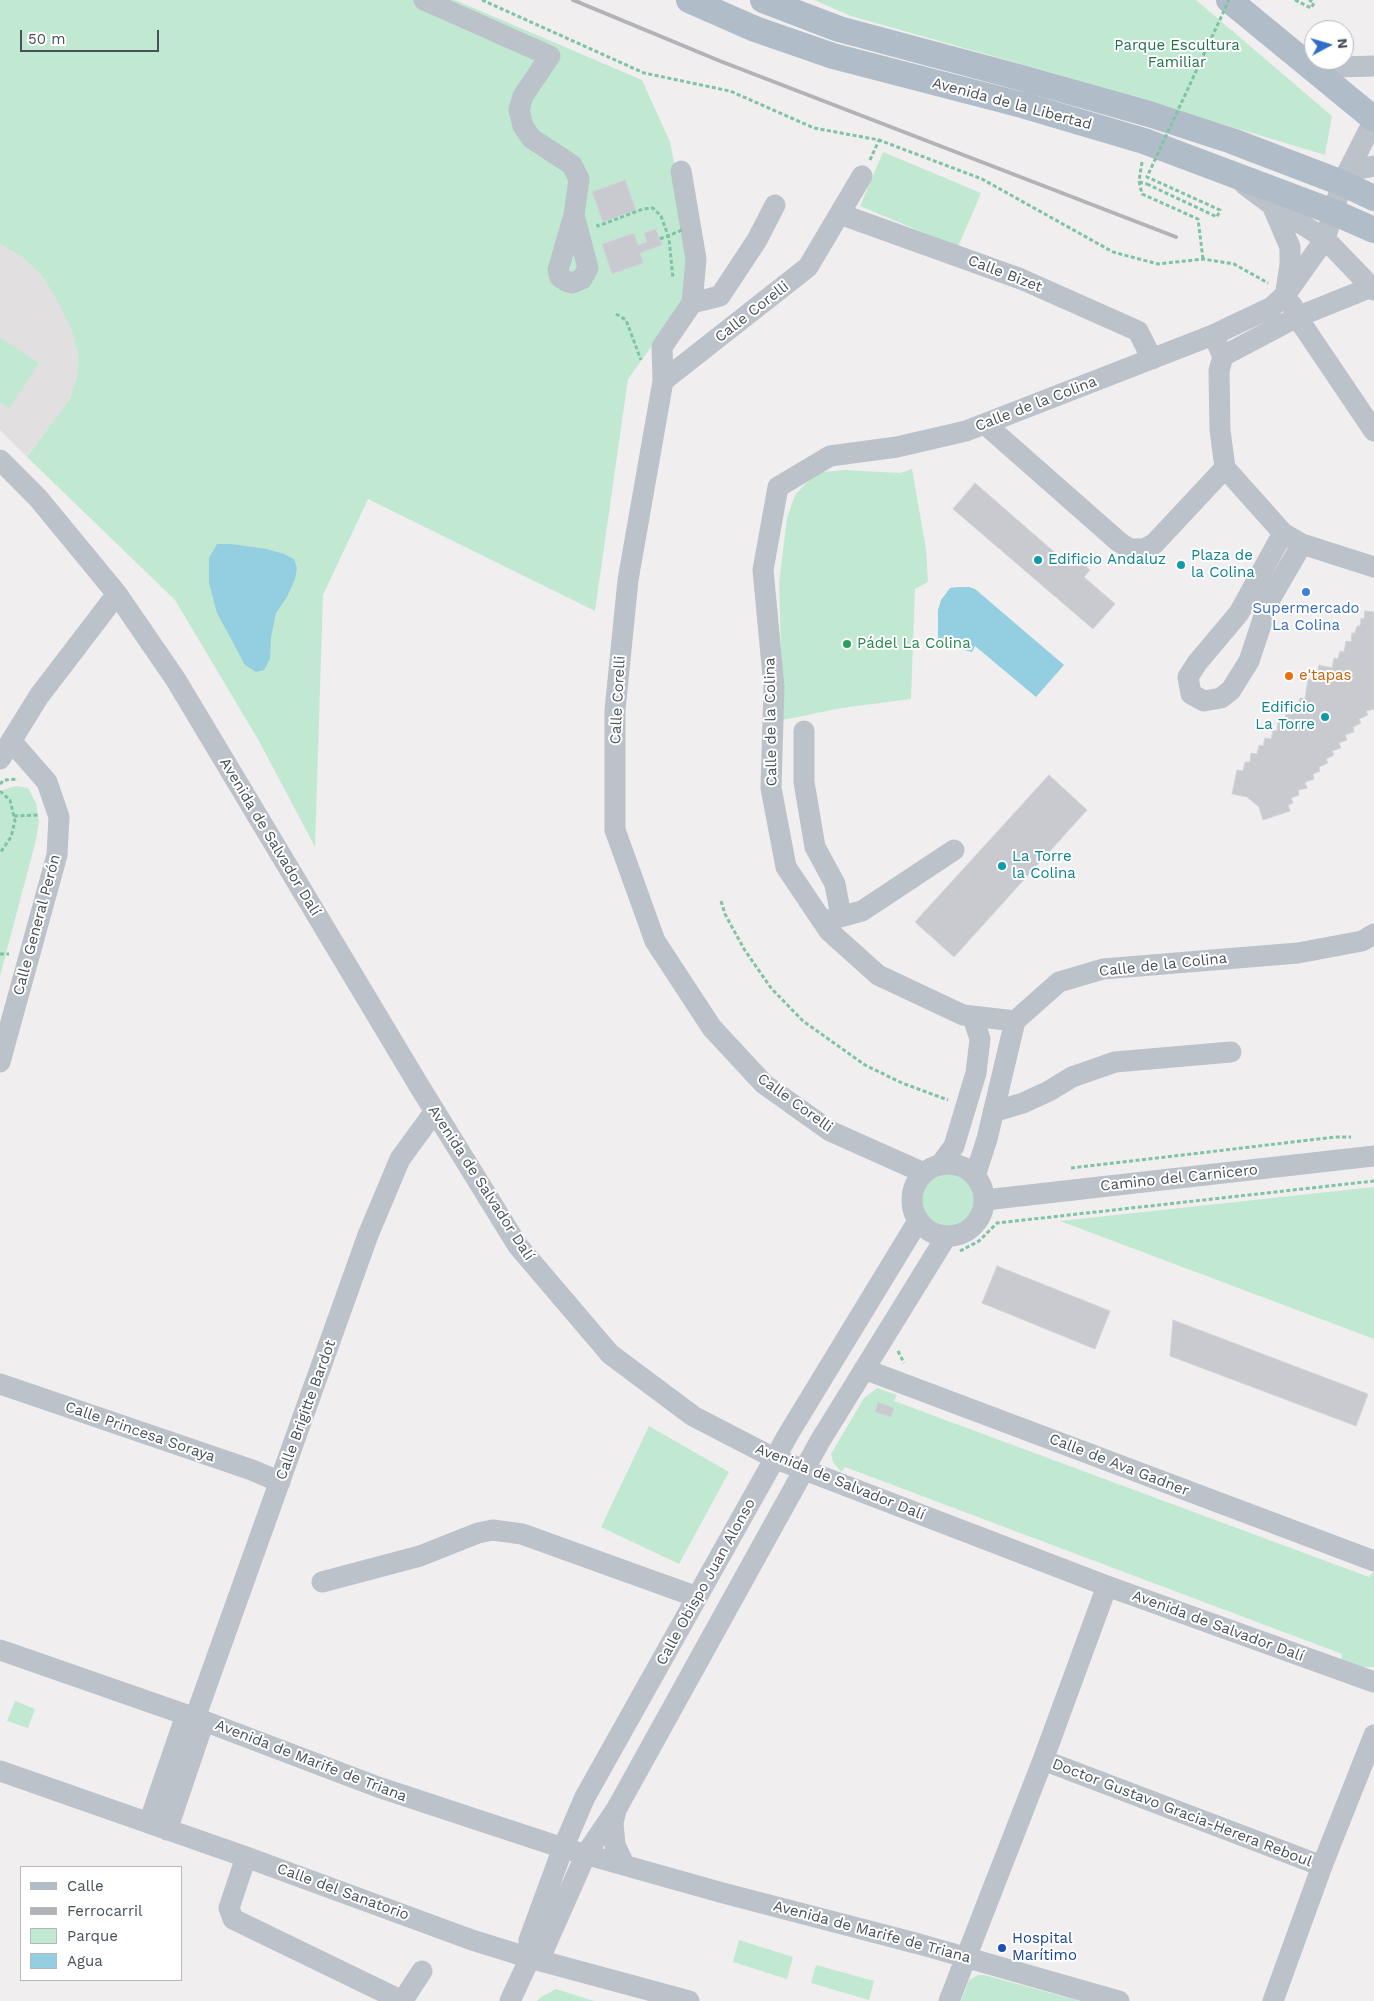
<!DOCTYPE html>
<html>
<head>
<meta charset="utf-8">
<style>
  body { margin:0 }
  #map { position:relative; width:1374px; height:2001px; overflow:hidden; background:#f0eeee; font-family:"Work Sans",sans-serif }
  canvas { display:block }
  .legend { position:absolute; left:20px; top:1866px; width:162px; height:115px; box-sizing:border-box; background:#fff; border:1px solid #b6b9bd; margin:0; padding:6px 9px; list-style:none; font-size:15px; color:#485059 }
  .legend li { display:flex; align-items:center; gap:10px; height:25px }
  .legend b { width:25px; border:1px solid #b6b9bd }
  .north { position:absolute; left:1304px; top:20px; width:50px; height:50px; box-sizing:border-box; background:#fff; border:1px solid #b6b9bd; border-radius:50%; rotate:84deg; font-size:14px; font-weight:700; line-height:20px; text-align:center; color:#485059 }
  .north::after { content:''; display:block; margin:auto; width:18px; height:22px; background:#2f6dc9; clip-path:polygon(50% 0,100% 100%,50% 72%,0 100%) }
  .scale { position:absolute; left:20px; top:30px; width:139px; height:22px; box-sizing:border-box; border:2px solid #485059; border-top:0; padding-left:6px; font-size:15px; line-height:18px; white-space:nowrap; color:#485059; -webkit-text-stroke:4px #fff; paint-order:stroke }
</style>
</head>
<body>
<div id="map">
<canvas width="1374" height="2001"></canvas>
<ul class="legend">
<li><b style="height:6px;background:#b1bcc9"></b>Calle</li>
<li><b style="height:6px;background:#b1b3b7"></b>Ferrocarril</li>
<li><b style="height:14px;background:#c1e9d2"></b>Parque</li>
<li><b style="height:14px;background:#94cee1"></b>Agua</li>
</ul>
<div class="north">N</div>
<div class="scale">50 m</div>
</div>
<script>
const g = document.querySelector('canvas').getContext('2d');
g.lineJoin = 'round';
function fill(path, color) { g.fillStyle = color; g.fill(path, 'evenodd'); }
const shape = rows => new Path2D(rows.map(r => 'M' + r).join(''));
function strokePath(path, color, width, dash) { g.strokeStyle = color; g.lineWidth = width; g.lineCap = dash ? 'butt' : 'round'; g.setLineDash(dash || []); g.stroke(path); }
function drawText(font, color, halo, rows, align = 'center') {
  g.font = font + ' "Work Sans",sans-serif'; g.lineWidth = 4; g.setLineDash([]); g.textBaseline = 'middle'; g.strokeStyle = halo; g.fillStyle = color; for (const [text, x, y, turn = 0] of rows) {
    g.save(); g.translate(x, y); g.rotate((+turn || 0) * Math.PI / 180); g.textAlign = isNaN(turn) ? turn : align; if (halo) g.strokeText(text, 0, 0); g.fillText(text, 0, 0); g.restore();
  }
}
fill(shape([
  [0,244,22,257,41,275,55,297,73,330,78,353,77,378,69,400,27,457,0,430]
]), '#e1dfdf');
fill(shape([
  [0,0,455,0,642,80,670,142,691,246,689,294,628,379,595,611,368,499,323,595,315,847,259,741,175,600,27,457,69,400,77,378,78,353,72,330,55,297,41,275,22,257,0,244],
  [814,0,1196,0,1332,116,1325,155,1056,74,851,16],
  [883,152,981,193,958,247,860,206],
  [0,337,39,363,9,408,0,402],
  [912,469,926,549,928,582,915,589,911,699,841,708,783,720,779,583,787,518,795,495,809,480,823,472,844,470,900,473],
  [16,786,28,788,36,803,39,822,35,844,0,976,0,794,3,790],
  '920 1200a27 27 0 1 1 54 0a27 27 0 1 1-54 0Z',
  [1374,1187,1374,1339,1060,1221],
  [877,1388,897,1395,894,1401,1369,1577,1374,1571,1374,1667,1364,1667,1341,1662,1342,1654,845,1467,841,1472,833,1462,831,1454,864,1398],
  [649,1426,729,1472,679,1564,601,1527],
  [15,1701,35,1709,28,1728,7,1721],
  [739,1940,793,1957,787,1979,733,1962],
  [816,1965,874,1981,869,2000,811,1983],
  [978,1975,984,1975,1080,2001,961,2001,969,1980],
  [556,1989,594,2001,537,2001,541,1997]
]), '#c1e9d2');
fill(shape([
  [217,544,231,544,267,549,284,554,294,559,297,568,295,579,287,597,276,613,271,637,270,659,264,670,256,672,245,665,217,613,209,583,209,558],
  [958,587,969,587,975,589,1064,665,1036,697,975,646,972,652,938,644,938,610,941,600,950,588]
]), '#94cee1');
const building = shape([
  [625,180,636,210,603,222,592,192,625,180],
  [656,229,662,245,640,253,643,263,612,274,602,244,634,233,638,245,647,242,644,233,656,229],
  [975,483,1068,564,1074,556,1090,570,1084,577,1115,604,1093,629,953,509,975,483],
  [1365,611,1374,612,1374,709,1366,711,1368,715,1359,719,1361,723,1353,727,1354,732,1345,735,1347,740,1339,743,1341,748,1332,751,1334,755,1326,759,1328,763,1319,767,1320,771,1313,774,1314,779,1305,782,1307,788,1298,790,1299,795,1291,798,1293,803,1288,805,1290,811,1263,820,1259,807,1247,797,1232,794,1237,770,1243,771,1245,762,1250,762,1251,753,1257,754,1259,745,1263,746,1265,738,1271,739,1273,730,1277,731,1278,722,1285,723,1286,714,1291,715,1293,706,1298,707,1300,698,1305,699,1308,679,1316,680,1319,665,1332,668,1334,658,1338,659,1340,651,1344,652,1346,641,1351,642,1352,633,1355,633,1357,626,1360,626,1361,618,1364,619,1365,611],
  [1049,775,1087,810,954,957,915,922,1049,775],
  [997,1266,1110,1311,1095,1349,982,1303,997,1266],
  [1173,1320,1368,1394,1356,1426,1170,1356,1173,1320],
  [878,1402,894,1408,891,1417,875,1412,878,1402]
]);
fill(building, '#c9cad0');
strokePath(building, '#d2d4d9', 1);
strokePath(shape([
  [482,0,644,73,730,91,814,128,879,140,982,179,1113,252,1158,264,1203,259,1234,264,1268,283],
  [1295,0,1311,8,1314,3,1309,0],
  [870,160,879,140],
  [1142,162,1139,181,1142,194,1198,219,1203,259],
  [1139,182,1147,184],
  [597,224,598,226,643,209,653,208,661,216,669,238,673,279],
  [616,314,626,320,641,360],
  [0,784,4,780,18,779],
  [0,791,10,800,15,821,11,837,0,853],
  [14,816,39,815],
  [721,901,725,914,744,949,771,988,803,1021,865,1065,902,1083,948,1100],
  [0,954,9,954],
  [1071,1168,1336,1137,1351,1137],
  [960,1251,979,1241,997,1223,1374,1181],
  [898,1351,904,1363]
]), '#7ec3a3', 3, [4, 2.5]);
strokePath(shape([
  [424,0,550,56,523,96,519,110,523,126,531,138,572,165,579,179,574,215,558,270,560,277,566,281,572,283,582,279,588,268,574,215],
  [1300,58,1340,67,1374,66],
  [1374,120,1342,183,1325,239,1286,294,1272,307,1213,335,966,431,897,447,830,456,778,487,763,570,774,687,771,788,786,867,829,931,878,975,963,1015,1015,1021,1059,982,1103,969,1298,953,1362,941,1374,934],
  [681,171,696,259,692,303,662,347,663,381,628,580,615,710,615,830,655,941,712,1028,764,1084,830,1131,924,1173],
  [1348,171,1374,166],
  [1244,184,1272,205,1325,239,1374,290],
  [1272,205,1290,247,1290,264,1286,291],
  [840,214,1021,279,1138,331,1152,359],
  [692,303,720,296,757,240,775,205],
  [1292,305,1297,317,1374,431],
  [1213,335,1223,356,1219,371,1220,430,1225,468,1283,533,1302,544,1374,567],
  [1223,356,1297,317,1374,286],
  [663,381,808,267,862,176],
  [985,424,1119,542,1130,549,1144,549,1154,544,1225,468],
  [0,460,38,498,117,594,176,680,418,1084,518,1246,610,1354,693,1416,776,1459,1107,1586,1374,1682],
  [1283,533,1239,613,1197,663,1188,677,1191,694,1204,701,1221,698,1231,690,1249,661,1269,601,1302,544],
  [804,731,804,782,815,847,835,884,841,916],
  [0,759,39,696,117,594],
  [828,920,862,911,954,850],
  [0,1062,57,855,59,817,47,782,12,742],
  [993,1112,1023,1103,1049,1091,1072,1077,1115,1062,1231,1052],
  '912 1200a36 36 0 1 1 72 0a36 36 0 1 1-72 0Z',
  [941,1164,954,1146,976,1073,980,1039,973,1017],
  [975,1176,987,1139,1015,1021],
  [985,1200,1374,1156],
  [864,1369,1374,1561],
  [0,1384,252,1470,280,1482],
  [322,1582,420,1556,478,1533,493,1530,522,1534,697,1597],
  [0,1650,204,1721,378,1787,563,1848,723,1893,919,1944,1119,2001],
  [195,1718,368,1235,400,1159,435,1111],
  [1043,1760,1322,1866],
  [0,1771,246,1857,472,1940,530,1958,689,2001],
  [616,1810,613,1823,615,1845,624,1864],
  [149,1823,186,1715],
  [167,1830,204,1721],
  [246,1857,229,1908,233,1919,396,1998,405,1997,422,1971],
  [530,1958,544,1949,586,1854,617,1808,820,1441,946,1237],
  [510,2001,530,1958,529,1940,563,1848,585,1797,789,1433,918,1221],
  [949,2001,1043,1760,1107,1586],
  [1273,2001,1322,1866,1374,1735]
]), '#bbc2c9', 21);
strokePath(shape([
  [689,0,755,29,833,56,1022,105,1144,141,1333,212,1374,230],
  [763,0,839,29,1022,78,1149,114,1232,141,1342,183,1374,198],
  [1229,0,1374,119]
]), '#b1bcc9', 26);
strokePath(shape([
  [573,0,720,61,1176,237]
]), '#b1b3b7', 4);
strokePath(shape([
  [1147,184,1217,217,1220,210,1147,177,1229,0],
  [660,239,682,230]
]), '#7ec3a3', 3, [4, 2.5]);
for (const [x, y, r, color] of [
  [1038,560,5,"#0f9aa8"],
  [1181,565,5,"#0f9aa8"],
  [1306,592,5,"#3f7fe0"],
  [847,644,5,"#2e9e5b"],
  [1289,676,5,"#e8710a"],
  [1325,717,5,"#0f9aa8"],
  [1002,866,5,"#0f9aa8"],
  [1002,1948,5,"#1a4fb4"]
]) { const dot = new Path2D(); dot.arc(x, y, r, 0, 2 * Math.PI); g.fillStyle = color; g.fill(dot); strokePath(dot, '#fff', 2); }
drawText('15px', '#22714c', '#fff', [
  ["Parque Escultura",1177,46],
  ["Familiar",1177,63]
]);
drawText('15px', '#485059', '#fff', [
  ["Avenida de la Libertad",1012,104,15],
  ["Calle Bizet",1005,274,21],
  ["Calle Corelli",752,312,-38],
  ["Calle de la Colina",1036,404,-21],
  ["Calle Corelli",618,700,-87],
  ["Calle de la Colina",771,722,-91],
  ["Avenida de Salvador Dalí",270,837,59],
  ["Calle General Perón",37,925,-75],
  ["Calle de la Colina",1163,965,-6],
  ["Calle Corelli",795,1103,36],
  ["Camino del Carnicero",1179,1178,-6],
  ["Avenida de Salvador Dalí",481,1183,57],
  ["Calle Brigitte Bardot",306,1410,-70],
  ["Calle Princesa Soraya",140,1432,19],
  ["Calle de Ava Gadner",1119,1465,21],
  ["Avenida de Salvador Dalí",840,1482,22],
  ["Calle Obispo Juan Alonso",706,1582,-61],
  ["Avenida de Salvador Dalí",1218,1626,20],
  ["Avenida de Marife de Triana",311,1761,21],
  ["Doctor Gustavo Gracia-Herera Reboul",1182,1813,21],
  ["Calle del Sanatorio",343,1892,20],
  ["Avenida de Marife de Triana",872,1932,15]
]);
drawText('15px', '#0d838f', '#fff', [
  ["Plaza de",1191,556],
  ["la Colina",1191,573],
  ["Edificio Andaluz",1048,560],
  ["Edificio",1315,708,"right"],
  ["La Torre",1315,725,"right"],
  ["La Torre",1012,857],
  ["la Colina",1012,874]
], 'left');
drawText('15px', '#366cbe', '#fff', [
  ["Supermercado",1306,609],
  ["La Colina",1306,626]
]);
drawText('15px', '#27864d', '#fff', [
  ["Pádel La Colina",857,644]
], 'left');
drawText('15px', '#c56008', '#fff', [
  ["e'tapas",1299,676]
], 'left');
drawText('15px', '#164399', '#fff', [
  ["Hospital",1012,1939],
  ["Marítimo",1012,1956]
], 'left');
</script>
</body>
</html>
